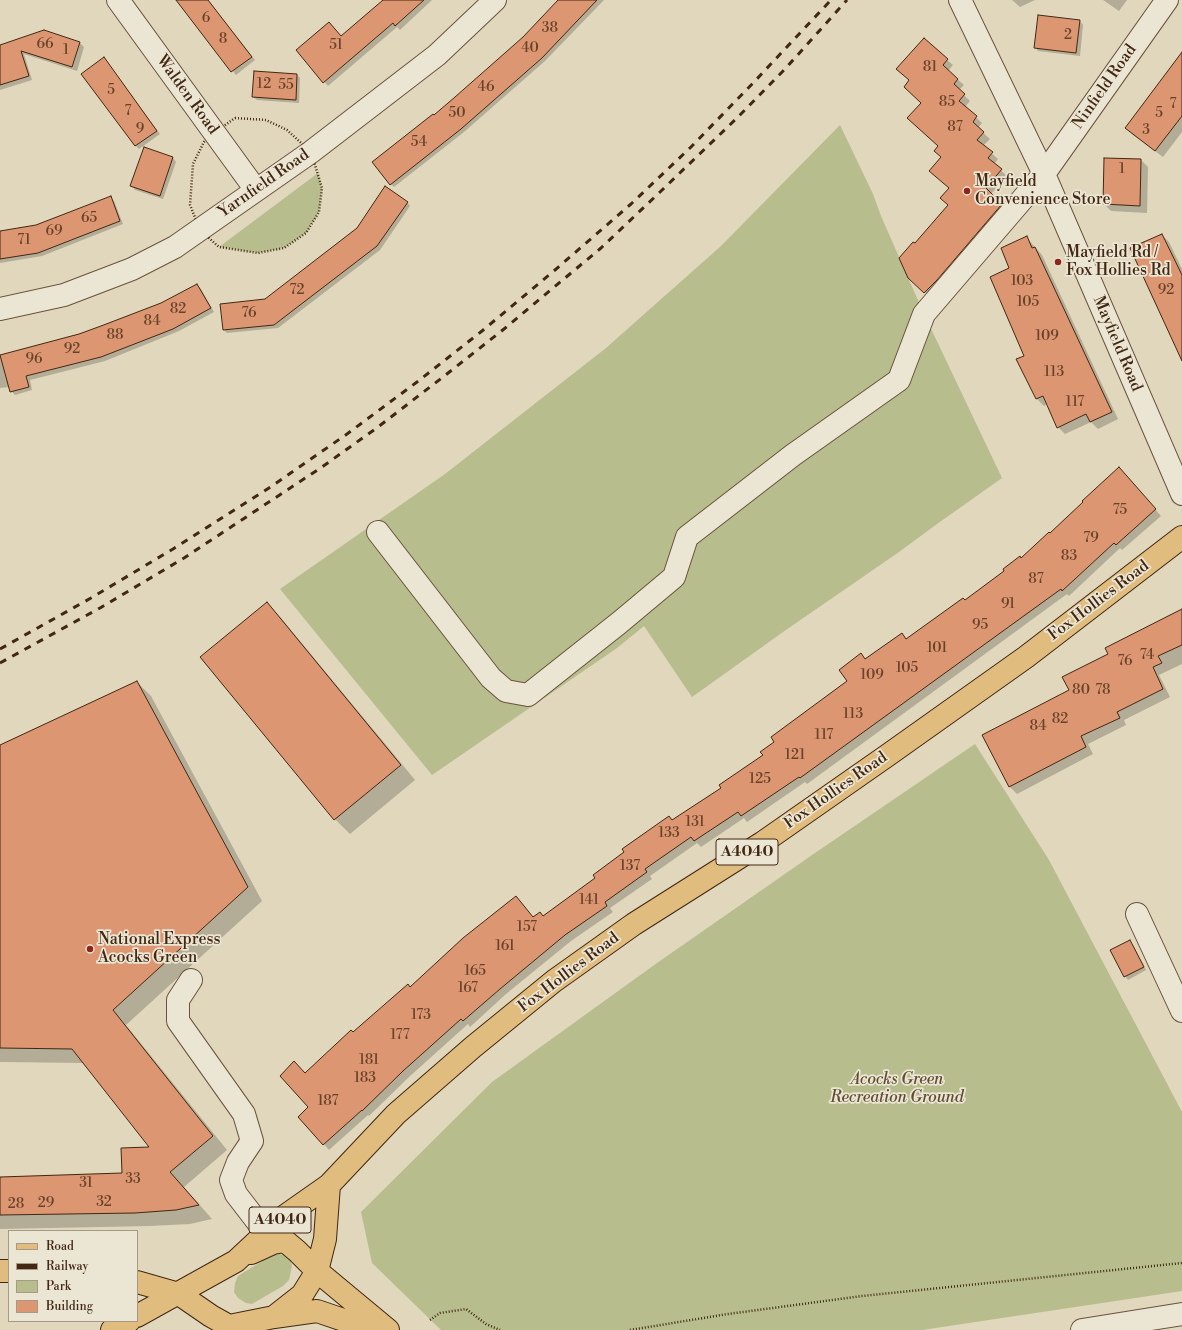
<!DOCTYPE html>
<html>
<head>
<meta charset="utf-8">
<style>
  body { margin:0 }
  #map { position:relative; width:1182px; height:1330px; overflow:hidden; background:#e0d7bc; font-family:"Libre Bodoni",serif }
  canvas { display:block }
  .legend { position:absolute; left:8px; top:1230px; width:130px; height:92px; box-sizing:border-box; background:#ebe5d3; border:1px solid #a79986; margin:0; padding:5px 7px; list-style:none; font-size:12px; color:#422712 }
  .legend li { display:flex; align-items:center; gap:8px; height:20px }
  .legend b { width:20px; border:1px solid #a79986 }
</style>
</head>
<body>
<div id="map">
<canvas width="1182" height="1330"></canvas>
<ul class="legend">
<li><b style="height:5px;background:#e0bc7e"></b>Road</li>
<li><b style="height:5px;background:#422712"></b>Railway</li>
<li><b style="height:11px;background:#b7bd8d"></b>Park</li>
<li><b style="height:11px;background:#dc9672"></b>Building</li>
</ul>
</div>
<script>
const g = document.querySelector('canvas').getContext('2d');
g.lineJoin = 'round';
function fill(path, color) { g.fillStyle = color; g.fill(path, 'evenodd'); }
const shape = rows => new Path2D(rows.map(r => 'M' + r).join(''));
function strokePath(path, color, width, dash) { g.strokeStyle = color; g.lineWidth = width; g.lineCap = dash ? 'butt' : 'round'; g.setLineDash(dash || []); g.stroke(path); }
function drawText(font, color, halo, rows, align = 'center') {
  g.font = font + ' "Libre Bodoni",serif'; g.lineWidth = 3.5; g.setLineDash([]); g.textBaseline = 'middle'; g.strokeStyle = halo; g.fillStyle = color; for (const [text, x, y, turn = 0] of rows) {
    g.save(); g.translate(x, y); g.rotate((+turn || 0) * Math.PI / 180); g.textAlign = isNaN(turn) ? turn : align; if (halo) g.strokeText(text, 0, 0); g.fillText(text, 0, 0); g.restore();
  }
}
fill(shape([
  [840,125,873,194,881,216,924,314,1002,478,937,524,899,552,783,632,692,697,644,626,617,648,432,775,280,589,445,474,606,348,721,246],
  [318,173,322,188,319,212,306,233,284,248,258,253,219,247],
  [975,744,1049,860,1182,1112,1182,1291,922,1330,441,1330,372,1263,361,1212,492,1082,657,963,815,853],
  [275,1253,284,1255,289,1258,292,1265,289,1280,283,1286,252,1304,246,1303,238,1298,234,1292,235,1283,238,1276]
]), '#b7bd8d');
fill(shape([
  [180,0,208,0,255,60,236,75,178,1],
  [386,0,432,0,400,30,397,27,328,86,297,50,341,37],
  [560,0,604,0,545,61,464,132,394,187,391,184,434,117,524,37],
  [1012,0,1035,0,1020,7],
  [1103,0,1127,0,1119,11],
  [1080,21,1083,25,1080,56,1038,51,1035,47],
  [44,31,80,43,84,47,77,71,24,54,32,80,0,90,0,45],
  [1182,53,1182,132,1163,157,1133,135,1126,128],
  [947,60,953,65,948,71,964,85,959,90,970,101,965,107,982,123,978,128,990,139,983,146,998,159,994,164,1007,176,991,194,1007,210,931,298,909,277,915,245,949,206,941,198,950,188,939,147,922,103,911,93],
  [107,62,160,134,139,149,135,145],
  [297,75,300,78,299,103,257,100,253,97],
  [145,148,173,158,176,162,163,199,135,190,132,186],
  [1105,159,1141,160,1148,167,1147,213,1111,211,1104,204],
  [110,197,114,201,123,224,42,256,0,263,0,232,36,226],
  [407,202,410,206,380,250,278,328,227,333,224,330,221,304,265,300],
  [1162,235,1169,242,1182,269,1182,359],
  [1027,238,1042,255,1118,419,1098,429,1091,422,1065,434,1058,427,1047,404,1044,406,1037,399,1025,356,1011,268],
  [197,285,201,289,214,312,179,331,105,361,30,380,32,390,15,395,11,391,10,387,0,388,0,356,79,335,161,304],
  [1125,474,1161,516,1122,550,1120,548,1069,596,1067,594,807,784,805,782,747,822,744,818,701,847,697,843,650,876,652,879,610,908,613,912,571,941,506,994,470,1027,468,1024,409,1077,369,1116,368,1115,329,1150,324,1144,310,1107,305,1074,353,1034,410,988,534,918,544,917,596,878,626,852,669,817,673,821,723,788,764,755,775,742,848,681,861,655,866,660,902,634,907,640,965,601,1021,559],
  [267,604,281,618,415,780,350,834,335,819],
  [1182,609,1182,664,1159,675,1170,697,1124,720,1126,725,1088,744,1093,754,1017,794,1009,786,1070,690,1109,655],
  [137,682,151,696,262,901,126,1025,227,1150,184,1187,212,1219,190,1224,149,1226,0,1229,0,1177,123,1174,151,1148,84,1063,0,1062,0,747],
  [1129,941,1133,945,1146,970,1128,980,1125,976]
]), '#0003');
const building = shape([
  [176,0,208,0,252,57,231,72,176,0],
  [383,0,424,0,395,26,393,23,323,83,296,50,329,22,341,36,383,0],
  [558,0,597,0,542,58,461,129,390,185,372,162,433,114,434,115,455,97,523,37,558,0],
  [1038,15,1080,20,1076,53,1034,48,1038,15],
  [44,30,80,42,72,67,21,51,29,76,0,85,0,45,44,30],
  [924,38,948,59,943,65,958,79,954,84,965,94,959,101,977,116,973,122,984,132,977,140,993,152,988,158,1002,169,986,188,1002,204,937,280,924,293,908,278,899,258,913,242,915,243,948,205,940,198,949,188,929,171,941,157,934,151,938,146,907,118,921,103,904,87,909,80,896,69,924,38],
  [1182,52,1182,116,1155,151,1125,128,1182,52],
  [104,57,157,131,135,146,81,74,104,57],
  [254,71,297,74,296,100,252,97,254,71],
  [144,147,173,157,160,196,130,186,144,147],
  [1104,158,1141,159,1140,206,1103,204,1104,158],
  [385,186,408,202,377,246,274,325,223,330,220,304,265,299,357,228,385,186],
  [111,196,120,221,38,253,0,259,0,231,36,225,111,196],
  [1162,234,1182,275,1182,361,1130,248,1162,234],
  [1027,236,1032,248,1035,247,1112,412,1090,422,1086,414,1057,428,1043,396,1036,399,1016,359,1024,356,990,277,1009,268,1001,248,1027,236],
  [197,284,211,308,173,329,101,357,26,376,29,387,10,392,0,355,79,334,101,326,161,303,197,284],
  [1119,467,1156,509,1116,545,1114,543,1062,591,1061,589,800,778,799,777,741,816,738,812,694,841,691,837,645,869,647,872,605,902,607,906,565,935,500,989,463,1021,461,1019,403,1071,362,1111,362,1110,323,1145,298,1117,308,1107,280,1076,294,1061,305,1073,351,1030,353,1032,408,984,410,987,463,938,516,896,533,917,540,912,543,916,595,878,593,875,624,852,622,849,669,816,672,820,721,788,719,785,763,755,760,752,774,742,771,737,847,681,839,670,861,653,865,659,902,633,906,639,963,598,965,600,1004,571,1003,569,1020,556,1021,558,1049,532,1050,533,1083,502,1082,501,1119,467],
  [267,602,401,765,334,820,200,657,267,602],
  [1182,609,1182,645,1158,656,1162,663,1153,667,1163,689,1117,712,1120,718,1081,736,1086,747,1009,787,982,735,1069,690,1062,677,1108,654,1105,648,1182,609],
  [137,681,248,887,113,1010,213,1136,170,1172,199,1205,176,1210,135,1213,0,1215,0,1177,122,1173,121,1148,149,1147,72,1049,0,1048,0,745,137,681],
  [1130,940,1144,967,1124,977,1110,950,1130,940]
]);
fill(building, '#dc9672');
strokePath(building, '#422712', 1);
const minor = shape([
  [118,0,256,190],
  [960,0,1044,174,1182,494],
  [0,309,64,295,132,269,175,247,311,152,437,55,495,0],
  [378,532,491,678,506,691,528,695,619,623,674,577,687,537,793,455,899,380,924,314,1044,174,1167,0],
  [1137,914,1182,1011],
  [191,980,178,1000,178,1021,244,1114,252,1141,238,1162,231,1180,236,1194,266,1233],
  [1082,1330,1182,1314]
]);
const major = shape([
  [251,1253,273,1243,285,1241,297,1251,317,1271,388,1330],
  [0,1271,9,1271],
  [137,1282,179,1294,211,1316,229,1326,274,1317,317,1311,373,1330],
  [137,1316,236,1261,282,1218,329,1185,396,1114,473,1047,554,981,634,924,762,843,888,755,1026,657,1182,537],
  [274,1317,302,1295,317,1271,325,1239,329,1185],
  [112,1330,129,1321]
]);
strokePath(minor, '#6a533c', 24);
strokePath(major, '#422712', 24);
strokePath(shape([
  [235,118,266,120,287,130,311,152,322,188,319,212,306,233,284,248,258,253,219,247,200,230,190,205,193,164,204,142,214,133,235,118],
  [430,1320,440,1313,466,1309,486,1324,500,1330],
  [630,1330,728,1314,862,1296,1182,1263]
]), '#422712', 2.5, [1, 2]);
strokePath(minor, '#ebe5d3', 22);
strokePath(major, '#e0bc7e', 22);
strokePath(shape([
  [0,649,91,598,173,549,272,486,347,434,417,382,482,331,555,270,631,204,691,147,754,82,831,0],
  [0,663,100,608,184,558,322,467,378,427,443,377,504,329,601,248,660,192,737,118,785,69,847,0]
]), '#422712', 3, [7, 7]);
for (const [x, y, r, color] of [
  [967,191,4,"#8f2418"],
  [1058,262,4,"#8f2418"],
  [90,949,4,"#8f2418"]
]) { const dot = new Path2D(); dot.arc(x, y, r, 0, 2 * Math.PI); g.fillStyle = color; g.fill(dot); strokePath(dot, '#ebe5d3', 1.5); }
drawText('14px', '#68432a', null, [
  ["6",206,19],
  ["38",550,29],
  ["2",1068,36],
  ["8",223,40],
  ["66",45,45],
  ["51",336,46],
  ["40",530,49],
  ["1",66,51],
  ["81",930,68],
  ["12",264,85],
  ["55",286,86],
  ["46",486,88],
  ["5",111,91],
  ["85",947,103],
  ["7",1173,105],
  ["7",128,112],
  ["50",457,114],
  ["5",1159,114],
  ["87",955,128],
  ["9",140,130],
  ["3",1146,131],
  ["54",419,143],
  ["1",1122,170],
  ["65",89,219],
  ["69",54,232],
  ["71",24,241],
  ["103",1022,282],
  ["72",297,291],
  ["92",1166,291],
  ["105",1028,303],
  ["82",178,310],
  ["76",249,314],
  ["84",152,322],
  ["88",115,336],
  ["109",1047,337],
  ["92",72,350],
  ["96",34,360],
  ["113",1054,373],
  ["117",1075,403],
  ["75",1120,511],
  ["79",1091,539],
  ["83",1069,557],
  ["87",1036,580],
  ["91",1008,605],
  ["95",980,626],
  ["101",937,649],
  ["74",1147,656],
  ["76",1125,662],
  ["105",907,669],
  ["109",872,676],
  ["80",1081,691],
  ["78",1103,691],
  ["113",853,715],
  ["82",1060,720],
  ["84",1038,727],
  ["117",824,736],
  ["121",795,756],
  ["125",760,780],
  ["131",695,823],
  ["133",669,834],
  ["137",630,867],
  ["141",589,901],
  ["157",527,928],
  ["161",505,947],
  ["165",475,972],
  ["167",468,989],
  ["173",421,1016],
  ["177",400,1036],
  ["181",369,1061],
  ["183",365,1079],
  ["187",328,1102],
  ["33",133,1180],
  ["31",86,1184],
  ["32",104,1203],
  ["29",46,1204],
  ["28",16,1205]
]);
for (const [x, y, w] of [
  [747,852,62],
  [280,1220,62]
]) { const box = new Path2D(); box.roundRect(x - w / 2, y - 13, w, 26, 3); g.fillStyle = '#ebe5d3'; g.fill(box); strokePath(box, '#422712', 1); }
drawText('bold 15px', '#422712', null, [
  ["A4040",747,852],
  ["A4040",280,1220]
]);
drawText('16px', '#422712', '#ebe5d3', [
  ["Ninfield Road",1105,87,-55],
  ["Walden Road",187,95,54],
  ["Yarnfield Road",264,184,-35],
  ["Mayfield Road",1117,344,67],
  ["Fox Hollies Road",1099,601,-37],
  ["Fox Hollies Road",836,791,-35],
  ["Fox Hollies Road",569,973,-37]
]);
drawText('16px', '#422712', '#ebe5d3', [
  ["Mayfield",975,182],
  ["Convenience Store",975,200],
  ["Mayfield Rd /",1066,253],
  ["Fox Hollies Rd",1066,271],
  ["National Express",98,940],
  ["Acocks Green",98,958]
], 'left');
drawText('italic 16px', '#5f4c31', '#ebe5d3', [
  ["Acocks Green",897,1080],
  ["Recreation Ground",897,1098]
]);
</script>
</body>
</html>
